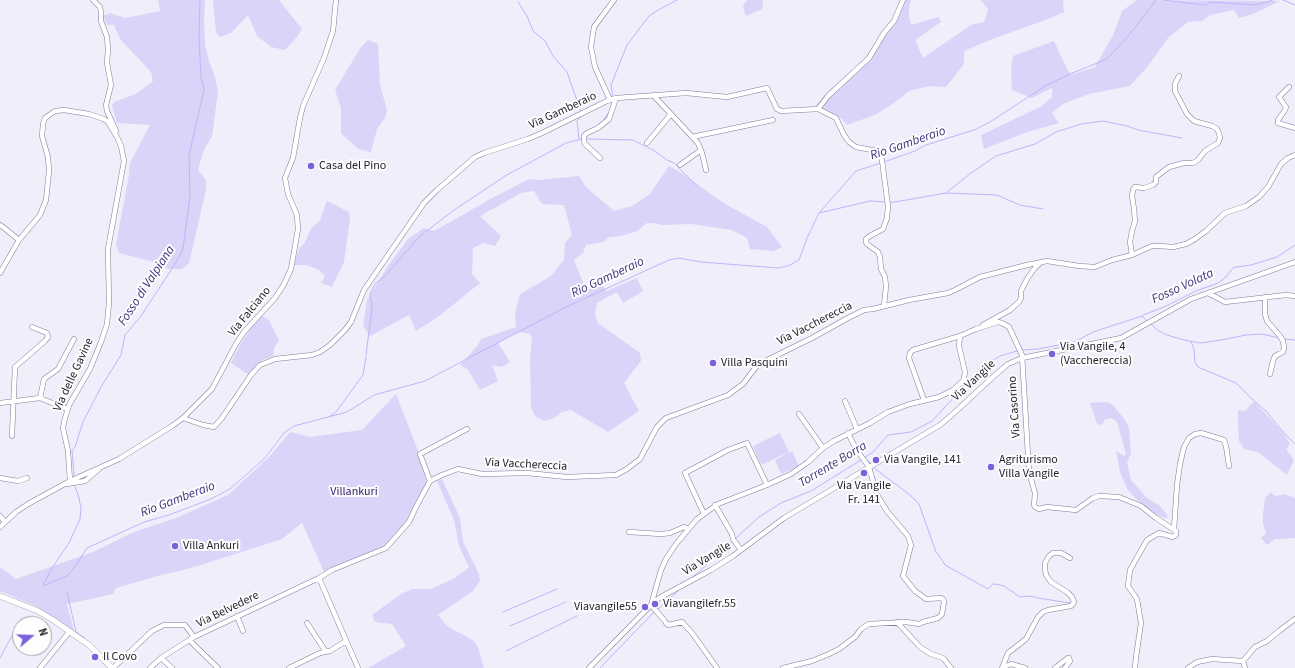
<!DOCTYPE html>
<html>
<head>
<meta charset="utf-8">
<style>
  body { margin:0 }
  #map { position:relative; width:1295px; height:668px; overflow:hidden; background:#efeefa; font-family:"Source Sans 3",sans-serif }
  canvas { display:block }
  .north { position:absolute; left:12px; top:616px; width:40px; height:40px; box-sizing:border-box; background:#fdfdfd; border:1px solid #a7a6ab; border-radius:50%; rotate:71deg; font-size:11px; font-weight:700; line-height:16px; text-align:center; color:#25242f }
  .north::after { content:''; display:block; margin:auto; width:14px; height:18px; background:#7c60db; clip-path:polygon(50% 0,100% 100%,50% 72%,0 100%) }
</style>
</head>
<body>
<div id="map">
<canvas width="1295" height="668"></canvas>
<div class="north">N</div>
</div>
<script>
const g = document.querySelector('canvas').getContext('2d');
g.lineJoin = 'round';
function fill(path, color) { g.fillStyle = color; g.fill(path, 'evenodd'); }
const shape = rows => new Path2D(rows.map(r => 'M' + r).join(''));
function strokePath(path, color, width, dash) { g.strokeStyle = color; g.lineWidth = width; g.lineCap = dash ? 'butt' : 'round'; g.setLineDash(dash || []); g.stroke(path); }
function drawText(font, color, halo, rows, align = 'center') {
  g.font = font + ' "Source Sans 3",sans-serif'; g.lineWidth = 4; g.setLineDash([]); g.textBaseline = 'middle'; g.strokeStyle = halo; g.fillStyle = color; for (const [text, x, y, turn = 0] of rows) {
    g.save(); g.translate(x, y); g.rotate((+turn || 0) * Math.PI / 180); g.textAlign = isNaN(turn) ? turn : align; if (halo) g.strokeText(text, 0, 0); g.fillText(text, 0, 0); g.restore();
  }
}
fill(shape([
  [158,0,205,0,204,21,205,45,209,61,215,77,218,92,212,136,203,152,198,170,206,180,206,190,189,263,182,269,169,269,154,262,119,253,116,244,129,175,130,163,150,125,117,123,112,105,114,102,136,94,153,81,151,72,120,39,114,25,107,25,103,16,110,13,125,18,160,11],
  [213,0,279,0,302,29,297,37,285,50,271,47,257,36,248,15,231,33,220,37,216,32],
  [747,0,763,0,762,9,746,16,743,6],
  [901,0,911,0,909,7,909,17,911,25,939,17,941,22,915,40,923,58,971,25,984,22,988,10,981,0,1063,0,1064,12,1048,19,995,38,964,51,964,64,946,87,930,86,909,91,894,103,875,115,847,125,842,119,816,105,829,90,863,61,892,19],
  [1137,0,1280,1,1253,14,1239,18,1234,10,1210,15,1202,21,1188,22,1168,38,1148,66,1130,86,1089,94,1063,104,1052,113,1059,123,1027,132,984,149,981,135,1042,106,1052,97,1052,88,1032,98,1012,90,1011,69,1013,56,1054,41,1070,75,1095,67,1113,35,1122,11],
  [368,40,378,44,380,85,387,110,385,118,377,129,371,152,358,149,341,133,341,108,335,90,361,47],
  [669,166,683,174,725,204,767,227,782,247,773,251,750,249,747,238,732,230,691,224,663,225,654,223,647,223,637,231,621,236,609,237,603,242,586,245,583,253,574,260,585,287,591,289,602,284,606,291,637,278,643,291,623,303,617,292,597,303,595,314,598,323,640,353,641,361,624,383,639,411,608,432,571,410,562,412,554,418,544,421,536,417,531,408,530,358,532,339,530,334,519,332,498,343,510,362,502,367,492,365,498,381,480,390,468,370,460,365,478,345,481,339,516,327,515,313,520,294,551,276,564,260,565,243,572,235,564,205,542,204,534,191,521,193,480,216,501,236,495,246,483,243,473,248,472,274,480,283,438,317,416,331,409,315,370,336,363,326,367,300,388,266,408,239,424,228,434,231,494,197,529,179,540,180,579,176,586,187,614,211,632,206,649,195],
  [327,201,349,212,350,218,344,262,332,287,321,283,325,276,319,270,307,265,294,265,299,248,304,244,311,229,320,220],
  [262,316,269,320,279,340,274,348,273,356,262,360,249,375,231,363,240,345,251,328],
  [396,394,419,453,427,484,400,531,385,547,324,572,302,523,282,539,201,565,180,571,161,575,116,588,113,594,67,604,74,631,35,606,0,591,0,567,16,579,93,552,134,532,176,518,228,495,268,458,290,432,310,437,362,430],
  [1107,402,1113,405,1125,420,1129,428,1131,453,1127,463,1131,480,1147,498,1160,506,1167,515,1167,518,1159,516,1137,500,1127,489,1120,472,1116,451,1124,456,1126,454,1117,422,1111,418,1105,419,1102,425,1097,424,1090,403],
  [1255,402,1284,434,1290,444,1286,449,1294,460,1287,475,1258,452,1244,449,1239,441,1238,424,1238,410,1245,411,1251,404],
  [780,433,789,452,761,465,753,446],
  [792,451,799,466,781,474,775,460],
  [442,479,460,518,463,542,479,574,480,581,473,591,438,615,447,626,474,641,479,650,484,668,368,668,406,646,392,624,375,622,372,615,401,594,412,589,431,589,455,578,469,567,459,546,454,520,437,481],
  [1271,492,1275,496,1284,494,1295,498,1295,538,1275,539,1267,545,1261,538,1266,533,1263,523,1263,514,1265,498]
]), '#d9d5f9');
strokePath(shape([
  [1163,0,1205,5,1211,2,1255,5,1273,0],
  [1283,0,1295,5],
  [518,2,527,16,533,31,545,41,553,56,567,72,581,112],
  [613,97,611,85,627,45,649,16,660,9,677,0],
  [603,121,609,112],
  [579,139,577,121,582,115],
  [585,139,633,140,653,150,667,160,674,163,697,186],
  [884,162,915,151,926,145,974,130,990,122,1045,86,1070,74,1107,59,1129,35,1156,0],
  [946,193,997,195,1020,205,1043,209],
  [890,202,895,202,946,193,971,173,996,156,1035,144,1056,132,1081,124,1103,121,1127,126,1138,130,1182,138],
  [819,213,870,201,886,202],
  [428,230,454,210,505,176,566,143,582,139],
  [1143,315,1164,307,1196,291,1218,283,1225,278,1233,268,1236,267,1251,265,1277,257,1295,245],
  [1150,323,1157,330,1167,335,1184,340,1200,343,1221,340,1246,335,1262,334,1279,338],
  [1284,339,1295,340],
  [1191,342,1194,349,1195,362,1198,367,1236,383,1252,399,1265,410,1284,433,1295,444],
  [1022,350,1038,349,1074,342,1093,332,1142,316,1147,321],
  [366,355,372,308,370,294,375,284,385,276,418,238,426,231],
  [330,416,336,412,363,375,366,357],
  [864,458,873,452,888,435,911,432,932,421,982,367,1000,356,1017,351],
  [866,459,871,464],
  [874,468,910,495,919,504,936,552,942,560,945,565,988,589,993,584,995,584,1004,586,1020,597,1030,596,1038,598,1070,603],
  [74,475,72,451,75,447,83,422,101,387,121,355,125,335,141,316,175,264,183,249,190,196,189,155,204,90,201,77,199,39,200,0],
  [735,539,759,517,781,503,811,491,861,460],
  [693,577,732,542],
  [43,585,52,568,69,543,80,519,81,509,79,498,75,486],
  [43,586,67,576,76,565,87,548,144,522,169,515,211,499,230,489,265,458,284,433,294,426,347,412,374,395,425,381,566,307,669,260,679,258,701,262,778,268,788,266,799,260,807,238,819,213,856,171,881,163],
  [67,592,76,632,85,638],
  [658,609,679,590],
  [503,612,557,589],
  [510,626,566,602],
  [506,651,577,616],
  [0,658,14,632],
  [600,668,654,612]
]), '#beb4fa', 1);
const minor = shape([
  [93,0,100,7,101,12,101,21,107,37,108,49,107,63,111,85,106,105,107,111,116,131],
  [1289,87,1279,97,1286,107,1285,110,1278,120,1278,123,1295,128],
  [654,96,698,143,702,153,706,170],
  [610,100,595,67,591,47,594,27,614,0],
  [818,109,828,96,869,58,884,33,894,21,903,0],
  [692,137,773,120],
  [647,143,671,114],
  [600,158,585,144,584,141,584,136,587,133,598,128,609,119,616,98],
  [680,165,701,150],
  [0,225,3,227,19,240],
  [1132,255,1130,242,1132,231,1135,221,1134,209,1132,196,1133,190,1135,187,1144,188,1153,185,1156,182,1156,177,1169,167,1184,163,1193,163,1198,160,1205,151,1218,143,1220,138,1219,133,1217,129,1212,126,1194,121,1187,114,1175,91,1175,84,1179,76],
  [0,273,19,240,40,215,46,200,49,171,48,157,42,136,43,124,45,118,55,111,64,110,89,114,104,119,108,122,117,137,121,146,124,161,108,249,109,303,107,324,101,342,90,369,69,405,64,422,63,428,68,451,70,481],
  [1208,293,1225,302,1286,295,1295,296],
  [1265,297,1265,314,1267,321,1280,336,1283,341,1284,348,1283,352,1275,356,1273,361,1270,374],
  [983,325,1010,310,1019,302,1021,298,1021,291,1027,279,1034,269,1040,263],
  [40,398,44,379,58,369,74,339],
  [924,400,909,358,910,353,913,350,960,336],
  [845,401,857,429],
  [0,403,40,398,67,409],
  [799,414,823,448],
  [183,418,203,425,214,427,222,418,251,375,260,365,275,359,312,355,320,352,330,345,345,330,351,322,364,290,424,203,437,190,475,157,484,153,528,139,542,133,607,101,616,98,686,93,727,97,767,88,777,109,781,111,818,109,836,118,844,135,849,142,856,147,877,151,882,160,888,206,887,218,883,229,870,236,866,239,866,242,867,244,878,252,880,257,881,269,885,277,886,286,884,306],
  [12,436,15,367,45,341,48,337,47,333,32,327],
  [0,478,18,481,27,478],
  [430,481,420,454,467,429],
  [67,484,85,481,99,469],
  [715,505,732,534,733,539,741,550],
  [704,514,685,473,728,450,747,443,767,485],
  [0,516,5,522],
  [0,527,16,512,28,504,70,481,119,459,172,426,183,418,212,389,236,344,244,332,275,298,283,286,291,269,298,229,297,215,288,194,285,178,293,158,300,118,303,106,324,58,333,31,336,0],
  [1174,529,1177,485,1180,464,1184,447,1189,438,1195,434,1201,433,1224,440,1226,446,1229,466],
  [629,532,661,534,670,533,684,527,688,529],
  [319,578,358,668],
  [237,616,243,631],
  [664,620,651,605,661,570,666,559,676,544,697,519,718,504,767,485,791,474,808,462,823,448,834,441,870,423,888,412,910,404,939,397,953,390,963,381,964,378,965,372,959,346,960,336,976,329,998,322,1002,323,1009,327,1022,355,1029,472,1035,493,1034,505,1035,507,1039,509,1047,507,1076,510,1093,498,1099,496,1119,497,1141,506,1156,518,1176,531,1176,535,1173,537,1159,533,1147,540,1130,570,1128,586,1137,599,1141,623,1136,657,1135,668],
  [897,622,920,647,931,654,943,658,951,668],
  [307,623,326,652],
  [666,623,668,625,682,622,692,633,717,668],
  [189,640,218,668],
  [161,658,172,668],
  [1243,661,1245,668],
  [40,668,70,631],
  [113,668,152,631,164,625,185,625,194,637],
  [150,668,161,658,194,637,319,578,332,570,386,548,409,522,416,507,430,481,442,475,458,469,482,474,527,473,567,477,616,475,627,469,640,459,657,427,666,418,728,395,743,384,756,367,759,364,812,338,848,318,864,310,873,309,909,300,948,293,955,290,980,277,1027,265,1047,261,1079,266,1095,267,1112,260,1132,255,1152,246,1160,246,1173,247,1186,244,1195,239,1206,231,1225,213,1246,206,1259,197,1268,187,1281,164,1288,158,1295,155],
  [289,668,320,653,330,651,346,641],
  [589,668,651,605,659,598,711,570,733,556,784,518,940,425,954,413,994,376,1008,364,1022,358,1121,338,1191,299,1295,262],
  [783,668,812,661,829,654,839,649,855,637,861,629,869,624,906,622,919,624,923,622,938,618,942,614,944,602,943,599,941,598,926,599,915,591,903,576,911,545,908,536,887,511,877,495,869,467,856,449,848,433],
  [1002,668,1008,653,1026,639,1038,617,1043,612,1048,610,1071,606,1073,604,1074,602,1072,597,1067,592,1051,582,1046,575,1045,569,1045,563,1049,556,1053,553,1061,553,1070,558],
  [1003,668,1006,666,1011,664,1025,668],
  [1055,668,1068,658,1069,658,1070,661,1065,668],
  [1188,668,1197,662,1212,659,1243,661,1255,647,1267,641,1279,631,1295,619]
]);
const major = shape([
  [0,596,38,611,53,620,89,645,112,668]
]);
strokePath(minor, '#7f7c98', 5.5);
strokePath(major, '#7f7c98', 6);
strokePath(minor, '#fff', 4.5);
strokePath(major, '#fff', 5.5);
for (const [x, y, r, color] of [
  [311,166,4,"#7c60db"],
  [1052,354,4,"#7c60db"],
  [713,363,4,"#7c60db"],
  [876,460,4,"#7c60db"],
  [991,467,4,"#7c60db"],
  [864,473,4,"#7c60db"],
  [175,546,4,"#7c60db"],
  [655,604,4,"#7c60db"],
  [645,607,4,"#7c60db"],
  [95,657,4,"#7c60db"]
]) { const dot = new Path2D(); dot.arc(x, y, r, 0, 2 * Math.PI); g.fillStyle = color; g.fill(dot); strokePath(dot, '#fdfdfd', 1.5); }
drawText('12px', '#25242f', '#fdfdfd', [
  ["Via Gamberaio",563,111,-25],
  ["Via Falciano",250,312,-51],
  ["Via Vacchereccia",815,324,-27],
  ["Via delle Gavine",74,375,-65],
  ["Via Vangile",974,381,-43],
  ["Via Casorino",1015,407,-94],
  ["Via Vacchereccia",526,465,3],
  ["Via Vangile",707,559,-31],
  ["Via Belvedere",228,610,-26]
]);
drawText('12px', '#25242f', '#fdfdfd', [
  ["Casa del Pino",319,166],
  ["Via Vangile, 4",1060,347],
  ["(Vacchereccia)",1060,361],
  ["Villa Pasquini",721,363],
  ["Via Vangile, 141",884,460],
  ["Agriturismo",999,460],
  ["Villa Vangile",999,474],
  ["Via Vangile",864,486,"center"],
  ["Fr. 141",864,500,"center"],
  ["Villa Ankuri",183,546],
  ["Viavangilefr.55",663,604],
  ["Viavangile55",637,607,"right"],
  ["Il Covo",103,657]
], 'left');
drawText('12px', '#311a68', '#fdfdfd', [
  ["Villankuri",354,492]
]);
drawText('italic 13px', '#43307f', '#fdfdfd', [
  ["Rio Gamberaio",908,144,-19],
  ["Rio Gamberaio",608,278,-25],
  ["Fosso di Valpiana",147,286,-57],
  ["Fosso Volata",1183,287,-25],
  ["Torrente Borra",833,465,-31],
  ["Rio Gamberaio",178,500,-21]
]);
</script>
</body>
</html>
